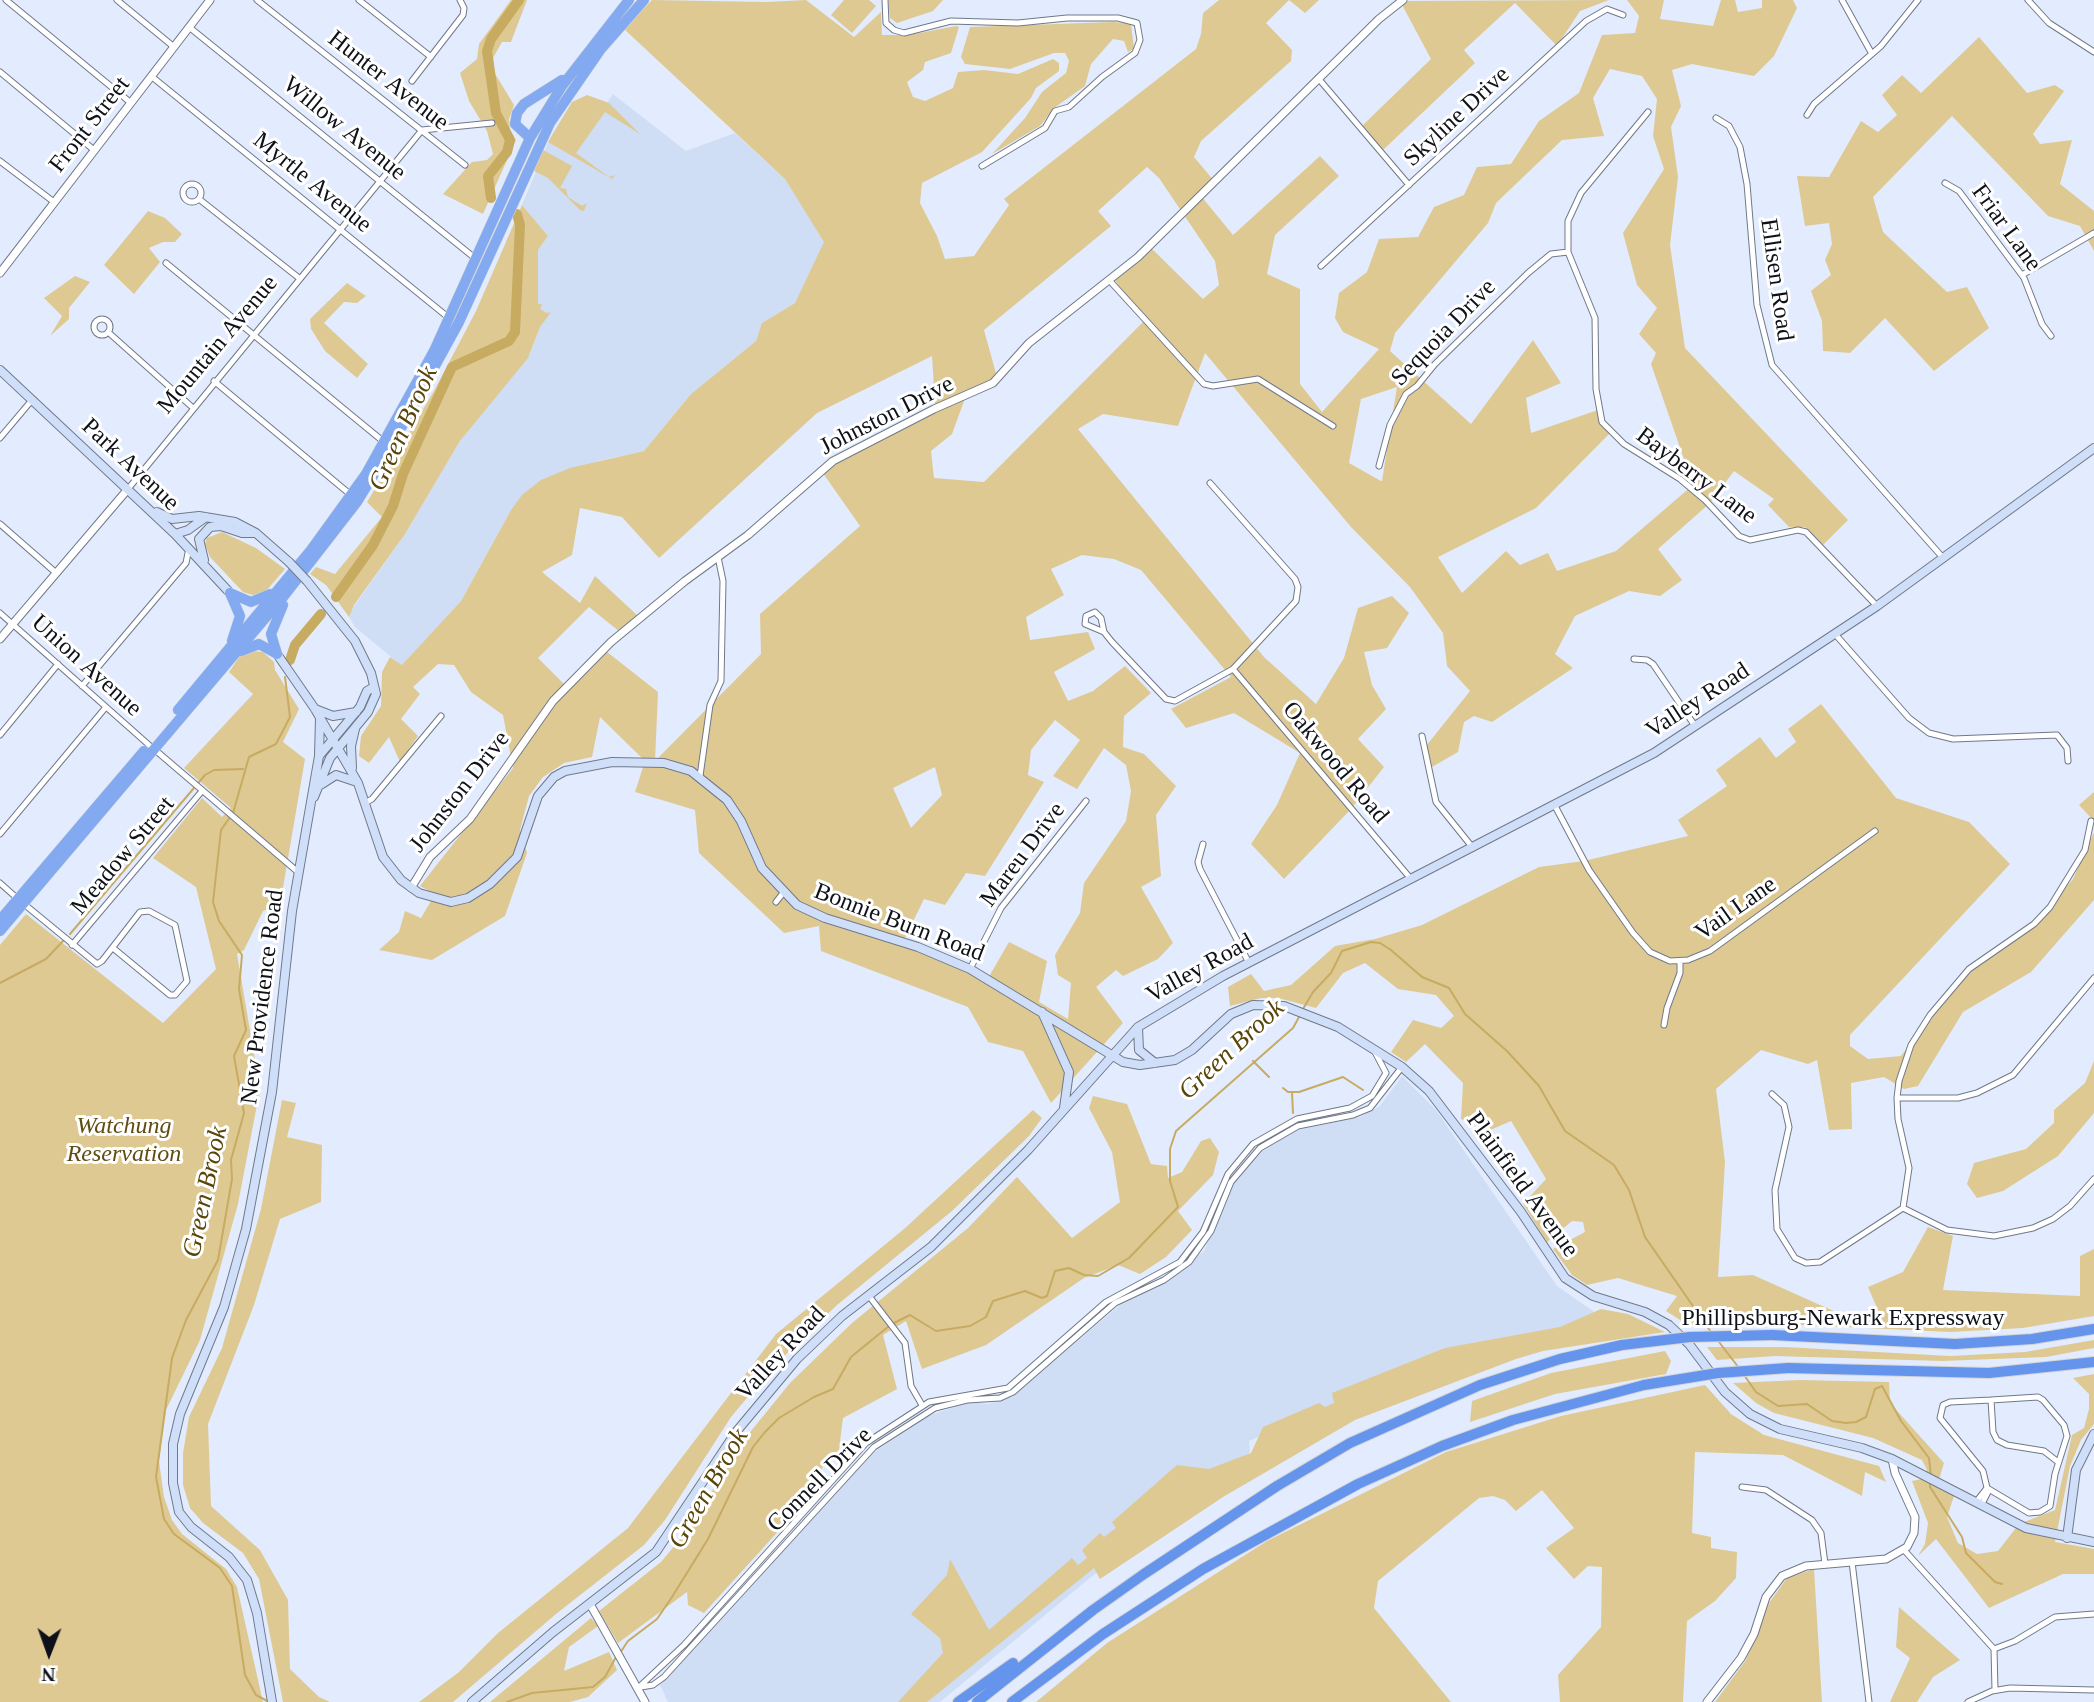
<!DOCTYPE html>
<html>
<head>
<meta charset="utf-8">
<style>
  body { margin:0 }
  #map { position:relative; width:2094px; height:1702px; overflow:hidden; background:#e2ecfe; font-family:Georgia,serif }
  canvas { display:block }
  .north { position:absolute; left:14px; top:1618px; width:70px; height:70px; -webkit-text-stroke:5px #fff; paint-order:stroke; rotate:181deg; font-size:19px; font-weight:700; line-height:28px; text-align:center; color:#0e1218 }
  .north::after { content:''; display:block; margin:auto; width:24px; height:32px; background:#0e1218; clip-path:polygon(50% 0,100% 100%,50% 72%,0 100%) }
</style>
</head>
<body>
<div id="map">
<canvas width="2094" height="1702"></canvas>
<div class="north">N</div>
</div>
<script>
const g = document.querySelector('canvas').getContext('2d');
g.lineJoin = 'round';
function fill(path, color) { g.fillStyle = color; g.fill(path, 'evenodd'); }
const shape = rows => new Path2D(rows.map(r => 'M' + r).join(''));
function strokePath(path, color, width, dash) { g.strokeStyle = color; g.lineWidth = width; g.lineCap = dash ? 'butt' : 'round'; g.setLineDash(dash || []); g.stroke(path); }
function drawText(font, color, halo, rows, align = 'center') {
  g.font = font + ' Georgia,serif'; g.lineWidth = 6; g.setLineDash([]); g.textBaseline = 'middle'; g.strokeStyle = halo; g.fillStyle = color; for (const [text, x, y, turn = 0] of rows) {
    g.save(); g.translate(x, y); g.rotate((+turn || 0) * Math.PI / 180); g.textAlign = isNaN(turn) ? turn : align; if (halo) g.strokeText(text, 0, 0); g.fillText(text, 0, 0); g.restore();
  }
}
fill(shape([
  [613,94,686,151,735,133,785,179,825,242,795,303,762,323,756,341,691,394,644,451,598,461,511,510,461,601,402,666,355,627,349,617,350,612,405,534,460,441,530,354,538,332,538,250,548,236,522,205,550,138,572,102,597,118],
  [1402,1076,1436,1110,1557,1286,1603,1318,1442,1357,1249,1441,1250,1451,1242,1468,1131,1544,940,1702,668,1702,660,1685,870,1455,928,1416,970,1402,988,1404,1012,1397,1121,1304,1159,1284,1204,1251,1234,1181,1264,1150,1279,1138,1297,1130,1360,1117,1380,1106]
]), '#cfdef5');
fill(shape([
  [511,0,527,0,511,42,502,42,493,58,494,72,514,105,509,119,510,130,516,140,483,214,443,194,472,162,487,160,493,154,487,131,469,101,460,73,477,59,479,44],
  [652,0,766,2,806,0,854,37,881,12,882,35,909,35,956,26,959,27,951,53,925,62,923,70,907,82,913,97,925,101,953,88,958,72,984,70,1018,74,1053,59,1059,63,1059,71,1036,88,1031,98,982,152,922,183,920,203,937,236,945,259,974,256,1009,205,1004,199,1196,49,1201,34,1203,13,1219,0,1319,0,1305,13,1289,0,1266,23,1292,50,1291,61,1201,141,1194,157,1215,182,1201,196,1233,235,1320,156,1339,176,1275,235,1267,274,1300,289,1300,384,1322,412,1379,349,1343,332,1335,318,1339,293,1367,272,1379,239,1418,237,1434,207,1464,195,1477,167,1511,164,1539,121,1579,93,1602,35,1635,33,1639,16,1627,0,1664,0,1660,19,1713,26,1721,0,1735,0,1738,12,1762,8,1762,0,1793,0,1797,8,1774,56,1754,76,1692,64,1672,70,1681,106,1671,127,1678,177,1670,245,1685,348,1848,520,1823,545,1805,527,1789,527,1768,505,1774,499,1734,471,1710,503,1658,549,1682,580,1660,596,1629,591,1575,616,1555,654,1573,668,1492,722,1474,716,1464,722,1458,752,1430,768,1426,746,1470,691,1447,666,1443,633,1410,587,1351,527,1205,353,1178,426,1103,414,1078,429,1264,657,1316,704,1344,658,1358,608,1392,596,1409,613,1387,648,1364,652,1372,685,1386,709,1358,739,1384,767,1351,809,1284,879,1251,844,1277,805,1300,753,1234,713,1186,728,1171,709,1231,677,1141,570,1114,559,1082,555,1051,569,1064,595,1026,617,1030,640,1088,632,1095,649,1054,672,1068,701,1093,691,1125,666,1151,693,1124,716,1123,747,1144,754,1176,786,1156,815,1161,876,1141,887,1173,943,1158,959,1123,976,1116,970,1096,987,1123,1023,1051,1103,1023,1051,988,1042,968,1007,821,951,819,926,784,933,699,853,695,810,635,792,645,761,600,717,592,757,564,763,543,777,529,796,520,830,527,853,505,916,432,960,379,950,399,932,405,911,421,918,435,894,420,886,513,768,503,715,471,692,454,665,438,664,413,687,420,694,401,719,418,736,400,762,389,737,369,763,359,756,361,736,381,706,382,672,390,657,402,665,461,601,511,510,522,495,541,480,570,468,644,451,691,394,756,341,762,323,795,303,824,242,785,179,624,29],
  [1610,69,1642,76,1657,99,1653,136,1664,169,1623,233,1637,285,1657,308,1639,334,1656,353,1651,364,1693,485,1616,551,1557,571,1548,553,1520,565,1506,551,1462,593,1438,557,1536,508,1611,432,1598,410,1531,433,1526,398,1561,383,1533,340,1471,424,1390,351,1395,333,1488,223,1496,203,1562,140,1604,136,1593,98],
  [1147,167,1159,178,1215,261,1219,285,1203,299,1148,245,1112,276,1144,321,984,482,934,478,931,451,952,434,967,393,997,377,984,330,1111,226,1098,211],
  [932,356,935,405,820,469,860,526,760,614,761,654,655,761,658,692,602,648,565,685,538,658,589,607,620,632,638,616,595,576,580,603,542,572,572,555,580,508,622,517,659,558,817,413],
  [1397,387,1382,481,1381,481,1349,463,1361,399],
  [1055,720,1080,740,1053,776,1077,789,1104,748,1126,765,1131,791,1126,821,1084,883,1080,913,1055,955,1058,975,1071,983,1068,1019,1039,1002,1047,961,1009,942,987,980,902,944,924,899,945,905,966,873,985,876,1044,782,1028,775,1031,750],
  [935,767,942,795,911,828,893,788],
  [844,0,869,0,876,6,852,33,831,15],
  [888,0,943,0,933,11,897,23,890,18],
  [1609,0,1580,11,1557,46,1515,3,1464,50,1475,63,1383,150,1362,126,1431,59,1400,1],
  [1114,22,1131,24,1134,49,1128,52,1124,41,1113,39,1091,64,1085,86,1054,108,1040,126,992,154,1025,118,1042,92,1066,73,1069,61,1065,53,1054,53,1010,69,965,64,961,57,970,27],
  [1979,37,2027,93,2055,85,2064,91,2033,134,2040,144,2072,140,2060,184,2094,211,2094,251,2080,226,2048,216,1952,116,1873,197,1883,232,1947,292,1967,287,1989,328,1934,371,1885,318,1850,353,1823,351,1822,321,1811,291,1831,275,1825,260,1832,244,1829,223,1805,226,1797,176,1829,177,1861,121,1878,132,1897,115,1882,95,1902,75,1921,93],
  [587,95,609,103,640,134,605,112,576,153,609,177,615,175,612,179,548,142,572,102],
  [543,150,572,166,560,188,566,189,568,197,582,206,587,203,584,211,580,210,548,178,534,171],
  [522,205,548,236,538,250,538,304,542,304,540,309,547,313,551,312,540,327,528,358,460,441,405,534,354,605,349,617,326,585,310,574,316,567,335,574,382,517,367,502,434,391,476,311],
  [148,211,165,218,182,234,175,242,163,242,149,248,160,262,134,294,104,265],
  [75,276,90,282,69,308,69,319,50,336,62,316,44,298],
  [347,283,366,296,357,303,344,302,324,323,368,364,357,378,325,351,311,329,310,319],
  [222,532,256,548,285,569,266,591,253,595,243,592,210,557,205,544,207,538],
  [250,651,263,652,274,662,275,670,299,709,283,742,305,759,280,905,263,911,244,950,237,954,260,1089,238,1204,200,1340,166,1410,159,1461,164,1497,172,1520,182,1534,226,1569,237,1587,263,1702,0,1702,0,945,26,914,163,1023,216,969,196,887,153,858,202,798,222,817,231,808,184,768,253,694,229,672,240,656],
  [1821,704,1896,798,1969,822,2010,864,1850,1035,1850,1046,1868,1059,1901,1056,1964,974,2037,920,2073,879,2094,832,2094,900,2031,972,1963,1012,1918,1086,1904,1089,1884,1077,1851,1083,1852,1129,1829,1130,1817,1060,1808,1064,1761,1050,1716,1089,1725,1162,1718,1277,1753,1275,1838,1313,1881,1317,1868,1287,1903,1272,1928,1227,1953,1236,1943,1290,2080,1296,2080,1256,2094,1249,2094,1316,2023,1328,1950,1332,1762,1323,1688,1325,1666,1311,1677,1296,1618,1278,1587,1285,1572,1275,1553,1249,1585,1232,1583,1222,1572,1221,1547,1242,1523,1204,1546,1179,1511,1121,1488,1131,1461,1119,1463,1083,1425,1044,1406,1062,1391,1052,1413,1020,1441,1028,1454,1016,1436,995,1398,989,1365,963,1343,973,1316,1008,1278,998,1261,998,1230,1006,1228,987,1251,974,1264,991,1291,985,1335,946,1375,939,1422,925,1539,867,1584,861,1688,836,1678,820,1727,786,1716,770,1760,737,1776,758,1796,742,1788,729],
  [2094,792,2094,821,2079,805],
  [2094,1061,2094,1113,2058,1156,2003,1191,1977,1198,1967,1184,1974,1163,2026,1149,2054,1123,2054,1110,2085,1083],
  [1093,1096,1127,1104,1151,1164,1167,1166,1168,1178,1182,1172,1201,1141,1210,1138,1219,1152,1213,1175,1178,1211,1192,1230,1166,1257,1140,1274,1118,1265,1084,1278,986,1345,922,1369,906,1321,883,1335,897,1389,843,1418,839,1450,810,1481,813,1493,704,1613,688,1605,687,1592,618,1643,599,1611,661,1562,685,1533,751,1431,790,1383,852,1323,968,1228,1017,1177,1072,1238,1120,1202,1112,1152,1089,1108],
  [282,1100,296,1103,287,1137,322,1145,321,1202,280,1219,254,1305,208,1424,211,1506,260,1550,288,1600,290,1669,319,1697,330,1702,283,1702,259,1579,243,1553,203,1523,190,1508,183,1485,183,1453,189,1417,222,1348,261,1209],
  [1033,1110,1042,1118,1029,1136,952,1211,837,1305,773,1367,731,1417,665,1520,644,1545,556,1614,453,1702,419,1702,459,1672,498,1633,628,1528,776,1334,904,1229],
  [1601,1309,1628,1314,1665,1332,1543,1351,1516,1359,1355,1420,1223,1497,1100,1579,1094,1568,927,1702,898,1702,943,1653,940,1638,911,1614,947,1575,950,1559,989,1630,1072,1558,1078,1565,1087,1558,1082,1550,1100,1533,1104,1537,1116,1528,1112,1522,1177,1465,1209,1469,1251,1453,1263,1427,1319,1403,1325,1407,1334,1403,1332,1393,1445,1348,1560,1327],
  [2094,1340,2094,1348,2046,1357,1942,1361,1775,1356,1717,1360,1707,1347,1785,1347,1950,1356,2025,1352],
  [1665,1351,1671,1361,1666,1374,1555,1394,1470,1422,1472,1401,1551,1373],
  [2094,1374,2094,1424,2081,1440,2070,1466,2055,1542,2094,1549,2094,1574,2063,1574,1989,1608,1936,1539,1918,1556,1925,1544,1928,1523,1912,1481,1922,1479,1927,1470,1922,1460,1873,1438,1774,1413,1756,1403,1733,1383,1800,1380,1889,1382,1890,1403,1944,1463,1937,1486,1954,1496,1947,1517,1958,1543,1977,1554,1998,1551,2019,1524,2055,1510,2072,1435,2084,1428,2089,1409,2089,1394,2073,1378],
  [1705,1385,1731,1414,1764,1435,1879,1466,1886,1482,1865,1472,1862,1496,1783,1455,1695,1452,1692,1533,1711,1537,1711,1548,1737,1552,1736,1578,1715,1601,1687,1621,1683,1702,1560,1702,1558,1675,1601,1627,1602,1567,1588,1566,1574,1579,1546,1548,1574,1528,1542,1490,1516,1511,1505,1500,1493,1496,1479,1498,1378,1581,1374,1608,1451,1702,1036,1702,1107,1643,1267,1541,1446,1452,1561,1416],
  [1814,1569,1822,1702,1715,1702,1746,1660,1769,1603,1787,1578],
  [1899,1607,1960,1660,1933,1677,1917,1702,1890,1702,1910,1658,1896,1647],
  [591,1618,598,1626,569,1647,564,1671,609,1652,617,1670,588,1697,570,1702,490,1702]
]), '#dec993');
strokePath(shape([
  [233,813,249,757,276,744,290,717,285,677],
  [230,817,221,830,213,902,219,921,242,955,239,989,246,1030,234,1056,244,1113,231,1160,232,1179,218,1260,186,1320,172,1358,156,1477,164,1519,174,1534,220,1568,232,1586,245,1675,256,1695,269,1702],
  [70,934,205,775,214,770,243,769],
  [0,983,46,959,63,941],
  [1303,1009,1313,992,1331,973,1342,951,1371,942,1380,943,1391,950,1422,977,1449,988,1465,1014,1507,1051,1539,1086,1565,1131,1614,1165,1629,1190,1645,1237,1711,1332],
  [1253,1061,1269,1077],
  [1283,1088,1288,1092,1299,1092,1343,1077,1363,1090],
  [1292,1093,1293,1113],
  [894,1323,910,1315,936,1331,970,1326,986,1317,993,1301,1025,1291,1042,1298,1047,1296,1055,1271,1069,1268,1084,1275,1098,1276,1129,1258,1178,1207,1170,1181,1170,1149,1176,1131,1293,1028,1299,1017],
  [1719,1342,1739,1368],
  [1744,1375,1756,1392,1778,1406,1807,1404,1832,1421,1846,1423,1856,1422,1866,1417,1875,1389,1882,1386,1901,1421,1929,1458,1931,1477],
  [1930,1482,1930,1487,1962,1537,1966,1553,1995,1582,2002,1584],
  [620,1653,628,1641,657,1619,672,1597,708,1539,753,1447,765,1432,779,1418,814,1397,833,1389,851,1357,889,1326],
  [507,1702,532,1693,593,1687,605,1677,616,1657]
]), '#c7ab61', 2);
strokePath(shape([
  [491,198,488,176,507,152,510,140,496,113,487,51,491,39,519,0],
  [336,597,373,545,393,506,403,474,452,367,509,341,515,332,520,225,517,214],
  [290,660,295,645,321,614]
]), '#c7ab61', 10);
const minor = shape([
  [6,0,131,103],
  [117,0,174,47],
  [257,0,465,165],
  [359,0,431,57],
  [885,0,886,23,894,30,904,33,951,21,1018,23,1067,18,1118,18,1137,23,1140,40,1135,53,1102,77,1069,107,1055,111,1045,128,982,166],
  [1842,0,1872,54],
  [2028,0,2049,23,2094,52],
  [189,27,476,259],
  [0,72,94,150],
  [151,76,449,318],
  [1318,78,1409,185],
  [412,81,463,15,464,8,460,0],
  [1648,112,1581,193,1568,221,1568,252,1595,318,1596,389,1602,422,1624,444,1680,479,1705,500,1739,536,1750,540,1798,530,1806,532,1877,606],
  [1807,115,1814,104,1881,46,1918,0],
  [1716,118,1729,126,1740,147,1747,184,1757,305,1772,365,1944,559],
  [0,161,54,202],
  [1945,183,1959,191,2024,278,2042,324,2051,336],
  '183 193a9 9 0 1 1 18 0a9 9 0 1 1-18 0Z',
  [199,199,299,278],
  [166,263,384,442],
  [1321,266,1586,21,1607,9,1623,15],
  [2022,275,2094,233],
  [1109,280,1204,384,1213,386,1258,379,1333,426],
  '94 327a8 8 0 1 1 16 0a8 8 0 1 1-16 0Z',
  [108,332,192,407],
  [214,381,351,495],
  [0,438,32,400],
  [1379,466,1390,425,1406,394,1417,386,1435,364,1528,273,1551,254,1568,252],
  [128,489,422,130,492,123],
  [0,524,55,572],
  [0,613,149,745],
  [1104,632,1085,624,1086,616,1095,612,1101,618,1104,632,1112,642,1166,699,1175,701,1233,669,1296,601,1298,587,1295,579,1210,483],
  [1835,634,1909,718,1929,733,1953,739,2057,735,2067,748,2068,761],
  [1634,659,1647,660,1653,664,1695,726],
  [1233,669,1411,879],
  [82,686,186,563,189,548],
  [0,735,58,664],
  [1422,736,1436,802,1473,848],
  [154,749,298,872],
  [700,776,710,705,721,681,723,581,718,557],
  [365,803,372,799,441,716],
  [1555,806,1589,870,1633,933,1650,952,1670,961,1688,960,1710,951,1875,831],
  [0,834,106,707],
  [1203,844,1198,862,1200,869,1249,963],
  [0,883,18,899],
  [776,902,783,893],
  [24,904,97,964,102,961,140,912,149,911,175,925,187,981,175,995,170,995,113,948],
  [72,945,202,791],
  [970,969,1001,908,1086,801],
  [1664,1025,1667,1008,1680,973,1680,961],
  [1772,1094,1784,1105,1789,1127,1775,1190,1777,1229,1795,1258,1806,1263,1820,1262,1903,1208,1909,1168,1898,1119,1897,1098,1899,1081,1911,1045,1930,1015,1969,969,2034,924,2050,907,2085,850,2091,821],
  [1897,1098,1958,1098,1977,1093,2013,1075,2094,978],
  [1903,1208,1947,1230,1994,1236,2033,1228,2053,1219,2070,1206,2094,1179],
  [869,1296,905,1343,911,1386,922,1405],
  [1991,1400,1993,1432,1997,1440,2007,1445,2044,1451,2058,1462],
  [1742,1487,1766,1490,1812,1520,1821,1533,1825,1564],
  [1976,1502,1987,1488],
  [1981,1506,1988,1492,1983,1471,1940,1418,1943,1405,1950,1402,1991,1400,2038,1397,2043,1400,2064,1425,2067,1436,2055,1474,2050,1506,2040,1512,2029,1513,1987,1488],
  [1904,1550,1994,1649,2015,1641,2055,1617,2094,1614],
  [1852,1562,1869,1702],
  [1994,1649,1995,1690],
  [641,1687,653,1685,664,1677,874,1447,935,1408,967,1400,1000,1398,1013,1392,1115,1303,1164,1280,1189,1262,1211,1231,1231,1182,1260,1148,1298,1126,1353,1115,1370,1108,1402,1067],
  [638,1688,684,1645,866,1443,929,1402,1008,1388,1106,1302,1180,1262,1203,1232,1228,1174,1253,1144,1297,1119,1350,1108,1372,1096,1386,1073,1375,1052],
  [1968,1702,1992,1691,2010,1688,2094,1690]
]);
const tertiary = shape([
  [0,273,210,0],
  [0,639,128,489],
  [411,888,430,857,470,819,553,701,611,642,685,581,748,535,833,461,934,409,993,383,1029,343,1138,257,1379,19,1403,0],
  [590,1604,645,1702],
  [1707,1702,1741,1658,1754,1634,1766,1597,1782,1576,1806,1566,1886,1559,1907,1547,1914,1533,1915,1517,1895,1473,1892,1459]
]);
const secondary = shape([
  [0,370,175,534,230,593],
  [157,512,172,519,199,516,235,522,256,533,289,562],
  [175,534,188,530,206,517],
  [204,560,199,539,210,527,221,526,242,533,255,533],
  [307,581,355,641,371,673,376,694,368,712,330,758,314,797],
  [277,654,315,709,358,783,383,857,401,880,419,893,451,902,468,898,490,884,517,857,538,796,554,777,565,771,612,762,664,763,691,771,727,800,741,821,762,868,797,905,825,918,918,947,970,969,1123,1062,1140,1065,1175,1060,1192,1050,1231,1014,1253,1005,1284,1006,1338,1027,1402,1067,1429,1091,1521,1212,1565,1278,1593,1296,1645,1312,1669,1325,1689,1344,1725,1392,1750,1414,1780,1429,1862,1448,1892,1459,2026,1528,2094,1542],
  [315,709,333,716,356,712],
  [319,756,320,718],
  [352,768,351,746,355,729],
  [322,784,336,775,357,782],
  [1042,1012,1069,1072,1064,1108],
  [1138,1027,1139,1050,1155,1063],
  [2067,1538,2076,1470,2094,1434],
  [272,1702,257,1613,247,1580,229,1557,191,1527,179,1512,173,1483,173,1444,180,1414,224,1307,246,1229,272,1092,292,911,319,756,360,707,367,691,374,687],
  [472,1702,553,1632,656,1552,736,1432,797,1359,842,1316,931,1247,1028,1150,1138,1027,1223,976,1654,753,1877,606,2094,448]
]);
const trunk = shape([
  [530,138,515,124,517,113,524,104,562,80],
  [230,593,240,616,232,641],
  [230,593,251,602,270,594],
  [241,651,259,644,277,654],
  [277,654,271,634,283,605],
  [178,710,311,550,366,474,434,351,530,138,562,86,629,0],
  [0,920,144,751],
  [0,931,284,596,357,502,390,448,459,322,550,123,601,49,644,0]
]);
const motorway = shape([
  [1772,1335,1955,1344,2032,1339,2094,1329],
  [1788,1368,1989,1373,2094,1362],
  [958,1702,1013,1663],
  [977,1702,1093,1610,1144,1574,1277,1486,1350,1443,1480,1385,1560,1359,1622,1345],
  [1012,1702,1103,1634,1203,1569,1358,1484,1442,1446,1513,1420,1644,1385]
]);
strokePath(minor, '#707989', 7);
strokePath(tertiary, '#707989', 9);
strokePath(secondary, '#707989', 10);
strokePath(trunk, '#d4d4d5', 11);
strokePath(motorway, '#d4d4d5', 12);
strokePath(minor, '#fff', 5);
strokePath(tertiary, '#fff', 7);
strokePath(secondary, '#d0dff9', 8);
strokePath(trunk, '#83aaf0', 10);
strokePath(motorway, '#6494ec', 10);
const secondaryBridge = shape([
  [289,562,307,581]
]);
const motorwayBridge = shape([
  [1622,1345,1690,1337,1772,1335],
  [1644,1385,1718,1373,1788,1368]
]);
strokePath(secondaryBridge, '#707989', 10, []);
strokePath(motorwayBridge, '#d4d4d5', 12, []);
strokePath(secondaryBridge, '#d0dff9', 8);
strokePath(motorwayBridge, '#6494ec', 10);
drawText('24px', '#0e1218', '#fff', [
  ["Hunter Avenue",388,81,38],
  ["Skyline Drive",1457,117,-43],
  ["Front Street",90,125,-52],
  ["Willow Avenue",344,129,39],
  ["Myrtle Avenue",312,183,39],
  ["Friar Lane",2006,228,54],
  ["Ellisen Road",1776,280,82],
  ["Sequoia Drive",1444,333,-46],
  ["Mountain Avenue",218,345,-50],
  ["Johnston Drive",887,416,-27],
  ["Park Avenue",130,465,43],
  ["Bayberry Lane",1696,476,37],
  ["Union Avenue",86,666,42],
  ["Valley Road",1698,701,-33],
  ["Oakwood Road",1335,763,50],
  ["Johnston Drive",460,792,-52],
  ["Mareu Drive",1023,855,-53],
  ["Meadow Street",123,856,-50],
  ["Vail Lane",1736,909,-35],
  ["Bonnie Burn Road",899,923,21],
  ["Valley Road",1200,969,-29],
  ["New Providence Road",263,997,-83],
  ["Plainfield Avenue",1522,1185,54],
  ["Phillipsburg-Newark Expressway",1843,1319],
  ["Valley Road",781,1354,-47],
  ["Connell Drive",820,1480,-45]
]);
drawText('italic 24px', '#604d14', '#fff', [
  ["Watchung",124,1127],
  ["Reservation",124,1155]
]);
drawText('italic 26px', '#584508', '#fff', [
  ["Green Brook",404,429,-66],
  ["Green Brook",1232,1050,-43],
  ["Green Brook",206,1192,-78],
  ["Green Brook",709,1489,-60]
]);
</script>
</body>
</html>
